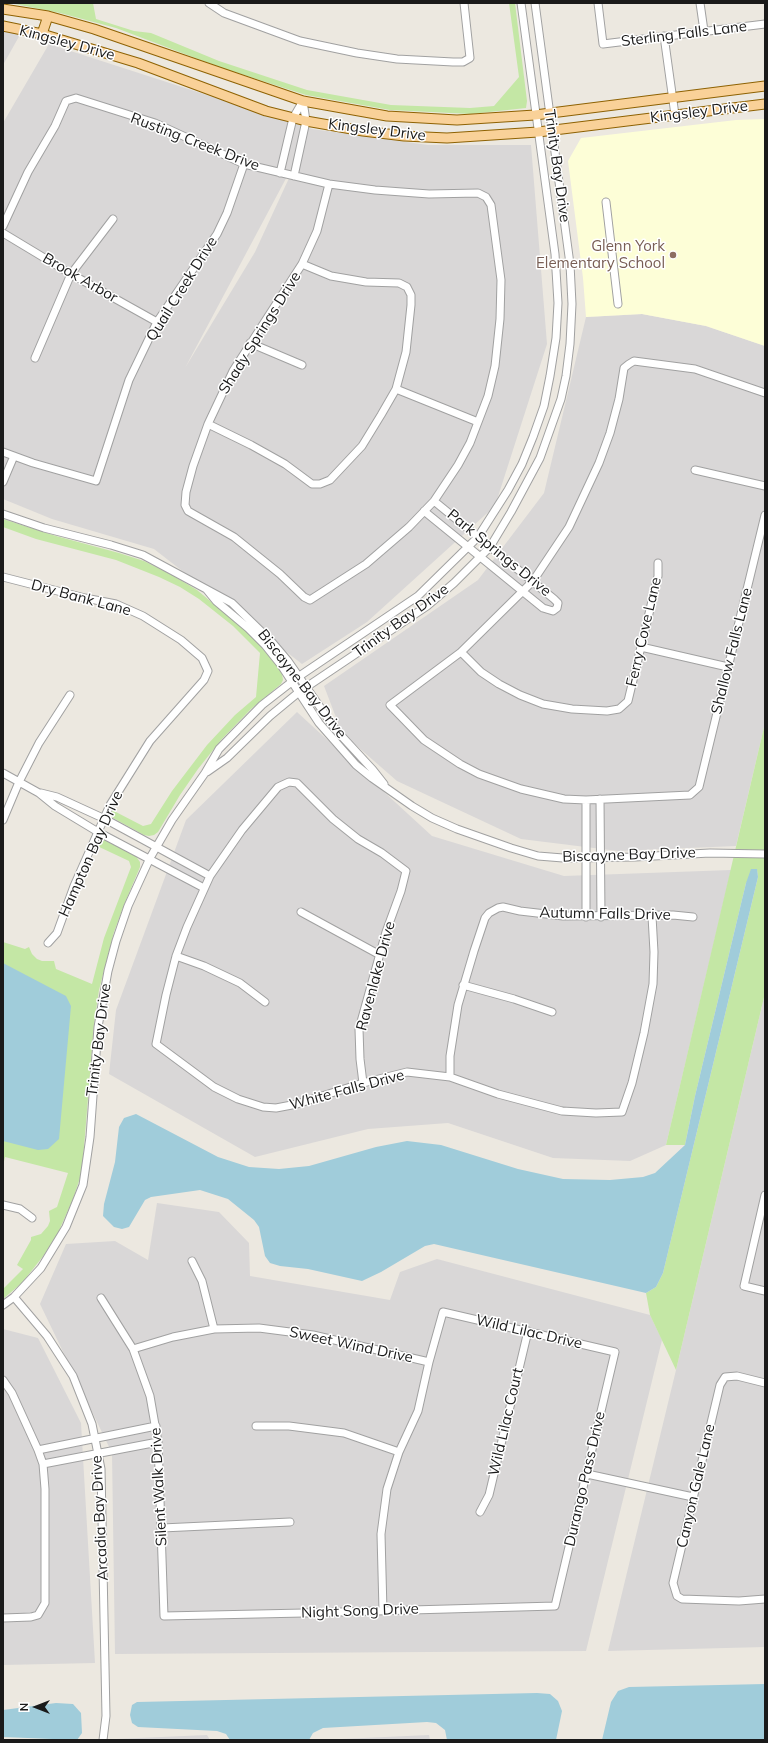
<!DOCTYPE html>
<html>
<head>
<meta charset="utf-8">
<style>
  body { margin:0 }
  #map { position:relative; width:768px; height:1743px; overflow:hidden; background:#ece8e0; font-family:Mulish,sans-serif }
  canvas { display:block }
  .frame { position:absolute; inset:0; border:4px solid #1a1a1a; pointer-events:none }
  .north { position:absolute; left:16px; top:1687px; width:40px; height:40px; -webkit-text-stroke:3px #fff; paint-order:stroke; rotate:270deg; font-size:11px; font-weight:700; line-height:16px; text-align:center; color:#1a1a1a }
  .north::after { content:''; display:block; margin:auto; width:14px; height:18px; background:#1a1a1a; clip-path:polygon(50% 0,100% 100%,50% 72%,0 100%) }
</style>
</head>
<body>
<div id="map">
<canvas width="768" height="1743"></canvas>
<div class="frame"></div>
<div class="north">N</div>
</div>
<script>
const g = document.querySelector('canvas').getContext('2d');
g.lineJoin = 'round';
function fill(path, color) { g.fillStyle = color; g.fill(path, 'evenodd'); }
const shape = rows => new Path2D(rows.map(r => 'M' + r).join(''));
function strokePath(path, color, width, dash) { g.strokeStyle = color; g.lineWidth = width; g.lineCap = dash ? 'butt' : 'round'; g.setLineDash(dash || []); g.stroke(path); }
function drawText(font, color, halo, rows, align = 'center') {
  g.font = font + ' Mulish,sans-serif'; g.lineWidth = 3; g.setLineDash([]); g.textBaseline = 'middle'; g.strokeStyle = halo; g.fillStyle = color; for (const [text, x, y, turn = 0] of rows) {
    g.save(); g.translate(x, y); g.rotate((+turn || 0) * Math.PI / 180); g.textAlign = isNaN(turn) ? turn : align; if (halo) g.strokeText(text, 0, 0); g.fillText(text, 0, 0); g.restore();
  }
}
fill(shape([
  [3,32,21,33,3,65],
  [49,44,312,129,428,145,531,145,547,344,495,506,367,622,302,664,154,549,52,519,3,499,3,123],
  [307,139,255,252,185,368],
  [642,314,706,326,765,346,765,723,736,846,618,851,521,839,397,781,342,733,324,686,478,580,544,493,586,317],
  [297,712,432,836,564,876,731,870,666,1145,630,1161,553,1158,448,1123,368,1129,255,1157,109,1074,116,1010,186,820],
  [765,993,765,1647,608,1651,676,1370],
  [157,1203,219,1212,249,1243,250,1276,390,1300,400,1272,437,1259,650,1315,662,1340,586,1651,115,1654,112,1453,40,1304,66,1244,115,1241,148,1260],
  [3,1329,38,1338,81,1423,95,1663,3,1665],
  [207,1735,210,1740,115,1740,116,1739],
  [429,1735,430,1740,319,1740]
]), '#d9d7d7');
fill(shape([
  [765,119,765,346,706,326,642,314,586,317,583,278,568,161,581,138,736,120]
]), '#fdfed7');
fill(shape([
  [10,3,93,3,96,19,134,31,151,33,219,61,307,90,391,105,470,108,494,106,519,77,509,3,515,3,527,101,526,108,471,114,390,110,306,95,219,67,116,28,60,13],
  [3,519,56,536,119,553,144,561,172,575,197,590,251,635,280,669,282,674,283,680,281,684,251,709,221,740,198,769,180,795,158,832,154,835,149,836,144,835,113,818,112,810,143,826,151,824,172,791,207,745,235,715,256,697,260,653,233,626,199,599,180,587,159,577,116,560,36,539,3,527],
  [765,723,765,993,676,1370,650,1315,646,1293,656,1287,663,1273,758,877,757,870,746,883,695,1096,685,1145,666,1145],
  [102,839,135,855,140,862,140,867,124,905,114,932,99,990,94,1024,82,1172,73,1199,58,1233,44,1255,22,1283,3,1299,3,1289,23,1269,17,1265,31,1240,31,1237,41,1234,48,1226,50,1221,49,1211,57,1207,68,1173,5,1157,3,1166,3,942,25,949,29,947,32,954,37,959,42,961,54,961,56,969,92,984,104,938,131,867,129,861,95,845]
]), '#c4e7a5');
fill(shape([
  [751,869,757,869,758,877,663,1273,656,1287,646,1293,434,1244,425,1246,381,1272,362,1281,308,1269,280,1266,270,1263,265,1256,259,1227,254,1220,228,1199,200,1190,151,1197,145,1200,129,1227,122,1229,114,1227,103,1216,104,1204,115,1162,119,1127,124,1118,136,1114,218,1157,249,1167,279,1169,309,1166,376,1147,407,1141,441,1145,518,1169,563,1179,610,1180,643,1177,655,1173,685,1145,695,1096,746,883],
  [3,963,66,996,71,1006,59,1139,48,1149,38,1150,3,1141],
  [765,1684,765,1740,602,1740,611,1702,618,1691,629,1687],
  [537,1693,550,1694,558,1701,562,1711,556,1740,447,1740,445,1730,436,1723,427,1722,323,1728,313,1733,309,1740,230,1740,226,1734,217,1731,138,1727,132,1723,130,1715,132,1705,137,1702],
  [56,1703,73,1704,81,1713,82,1733,77,1740,3,1737,3,1710]
]), '#a0ccda');
const minor = shape([
  [209,3,224,13,300,41,357,53,397,59,453,62,463,62,470,58,464,3],
  [598,3,603,44,765,24],
  [700,3,704,31],
  [664,36,675,115],
  [280,173,293,118,303,101],
  [294,176,306,121,303,101],
  [606,202,618,304],
  [3,226,28,172,55,126,66,101,76,98,155,123,244,164,329,184,375,190,429,194,478,193,486,197,491,205,501,280,500,319,495,366,488,396,470,443,458,465,434,501,409,527,366,564,310,600,304,597,280,574,234,537,188,511,185,505,186,492,193,466,208,424,233,371,302,264,317,231,329,184],
  [3,233,71,274,157,322],
  [250,343,302,365],
  [35,358,71,274,113,219],
  [396,389,478,422],
  [765,393,695,369,634,361,629,364,624,368,619,399,610,433,599,463,569,527,533,581,461,652,390,705,424,740,460,764,479,774,521,789,564,799,586,800,690,795,699,787,765,515],
  [208,424,251,445,285,464,312,484,320,484,330,480,362,446,381,415,396,389,406,352,411,305,411,295,407,287,399,283,366,282,331,276,302,264],
  [3,452,33,463,96,481,129,380,157,322,217,234,227,213,244,164],
  [695,470,765,486],
  [3,482,14,456],
  [424,511,543,608,553,611,557,608,558,603,554,599,434,501],
  [3,514,44,528,111,545,143,555,232,603,271,641,288,661,336,730,373,770,384,784],
  [3,577,85,598,116,604,143,616,181,640,202,658,208,671,204,680,150,741,110,805,74,886,57,933,48,943],
  [207,590,216,601,248,628,265,645,281,665,319,723,356,765,372,778,412,806,432,818,457,829,511,848,538,856,563,858,635,857,710,853,765,854],
  [641,647,728,667],
  [461,652,481,672,499,684,520,695,543,704,572,709,607,711,619,709,628,701,658,576,658,563],
  [207,772,227,758,270,716,299,692,427,606,454,583,490,547,511,512,540,458,561,399,566,376,570,344,572,304,570,264,535,3],
  [3,773,39,793,55,806,98,832,204,888],
  [41,793,57,797,105,819,210,876],
  [600,799,601,917],
  [586,800,586,917],
  [3,820,19,782,39,743,70,695],
  [301,912,380,955],
  [176,956,187,927,210,876,242,830,278,787,289,782,297,783,333,819,358,839,382,853,406,871,401,891,386,932,359,1029,360,1059,363,1083],
  [463,985,514,999,552,1012],
  [265,1002,240,983,204,966,176,956,166,995,156,1044,214,1087,238,1099,263,1107,276,1108,297,1104,363,1083,407,1072,450,1077,498,1094,562,1111,596,1113,622,1112,632,1083,644,1033,653,984,654,952,652,916],
  [450,1077,450,1056,458,1005,474,951,485,918,489,913,498,908,503,907,520,911,563,916,673,915,693,917],
  [765,1195,744,1286,765,1291],
  [3,1205,20,1209,32,1218],
  [192,1261,202,1281,214,1329],
  [14,1297,47,1336,73,1376,92,1424,101,1469,106,1716,103,1740],
  [101,1298,133,1349,150,1396,158,1442,164,1616,304,1613,555,1606,615,1352,443,1312,429,1362,418,1411,399,1452,387,1489,381,1534,383,1611],
  [3,1305,14,1297,41,1268,66,1227,83,1185,90,1137,98,1027,108,971,116,941,128,906,150,858,172,820,205,773,219,749,262,705,298,677,418,596,478,537,508,490,522,464,533,437,544,406,550,376,556,338,558,303,555,254,521,3],
  [133,1349,173,1337,214,1329,259,1328,313,1335,429,1362],
  [3,1380,12,1393,38,1450,43,1464,45,1489,45,1603,38,1615,31,1617,3,1618],
  [765,1383,737,1376,725,1377,720,1385,673,1583,677,1596,682,1599,739,1601,765,1599],
  [256,1426,289,1426,344,1433,399,1452],
  [38,1450,156,1426],
  [43,1464,158,1442],
  [587,1474,693,1497],
  [480,1512,489,1495,528,1331],
  [162,1528,290,1522]
]);
const major = shape([
  [3,9,48,16,94,29,303,101,387,116,457,120,535,115,765,86],
  [3,26,42,34,138,63,266,111,306,121,363,131,404,136,447,138,538,132,765,104],
  [42,34,48,16]
]);
strokePath(minor, '#a1a1a1', 9);
strokePath(major, '#8e6203', 11);
strokePath(minor, '#fff', 7);
strokePath(major, '#f9d198', 9);
for (const [x, y, r, color] of [
  [673,255,4,"#8d6e63"]
]) { const dot = new Path2D(); dot.arc(x, y, r, 0, 2 * Math.PI); g.fillStyle = color; g.fill(dot); strokePath(dot, '#fff', 1.5); }
drawText('15px', '#1a1a1a', '#fff', [
  ["Sterling Falls Lane",684,34,-7],
  ["Kingsley Drive",67,43,15],
  ["Kingsley Drive",699,112,-7],
  ["Kingsley Drive",377,130,7],
  ["Rusting Creek Drive",195,142,21],
  ["Trinity Bay Drive",557,166,82],
  ["Brook Arbor",80,278,30],
  ["Quail Creek Drive",182,289,-58],
  ["Shady Springs Drive",260,333,-58],
  ["Park Springs Drive",499,553,39],
  ["Dry Bank Lane",81,598,15],
  ["Trinity Bay Drive",401,621,-36],
  ["Ferry Cove Lane",644,632,-77],
  ["Shallow Falls Lane",732,651,-76],
  ["Biscayne Bay Drive",302,684,52],
  ["Hampton Bay Drive",91,854,-66],
  ["Biscayne Bay Drive",629,855,-2],
  ["Autumn Falls Drive",605,914,1],
  ["Ravenlake Drive",376,976,-75],
  ["Trinity Bay Drive",99,1040,-83],
  ["White Falls Drive",347,1090,-15],
  ["Wild Lilac Drive",529,1332,13],
  ["Sweet Wind Drive",351,1345,12],
  ["Wild Lilac Court",506,1422,-77],
  ["Durango Pass Drive",585,1479,-77],
  ["Canyon Gale Lane",696,1486,-77],
  ["Silent Walk Drive",159,1487,-93],
  ["Arcadia Bay Drive",100,1518,-93],
  ["Night Song Drive",360,1611,-2]
]);
drawText('15px', '#785e54', '#fff', [
  ["Glenn York",665,246],
  ["Elementary School",665,263]
], 'right');
</script>
</body>
</html>
